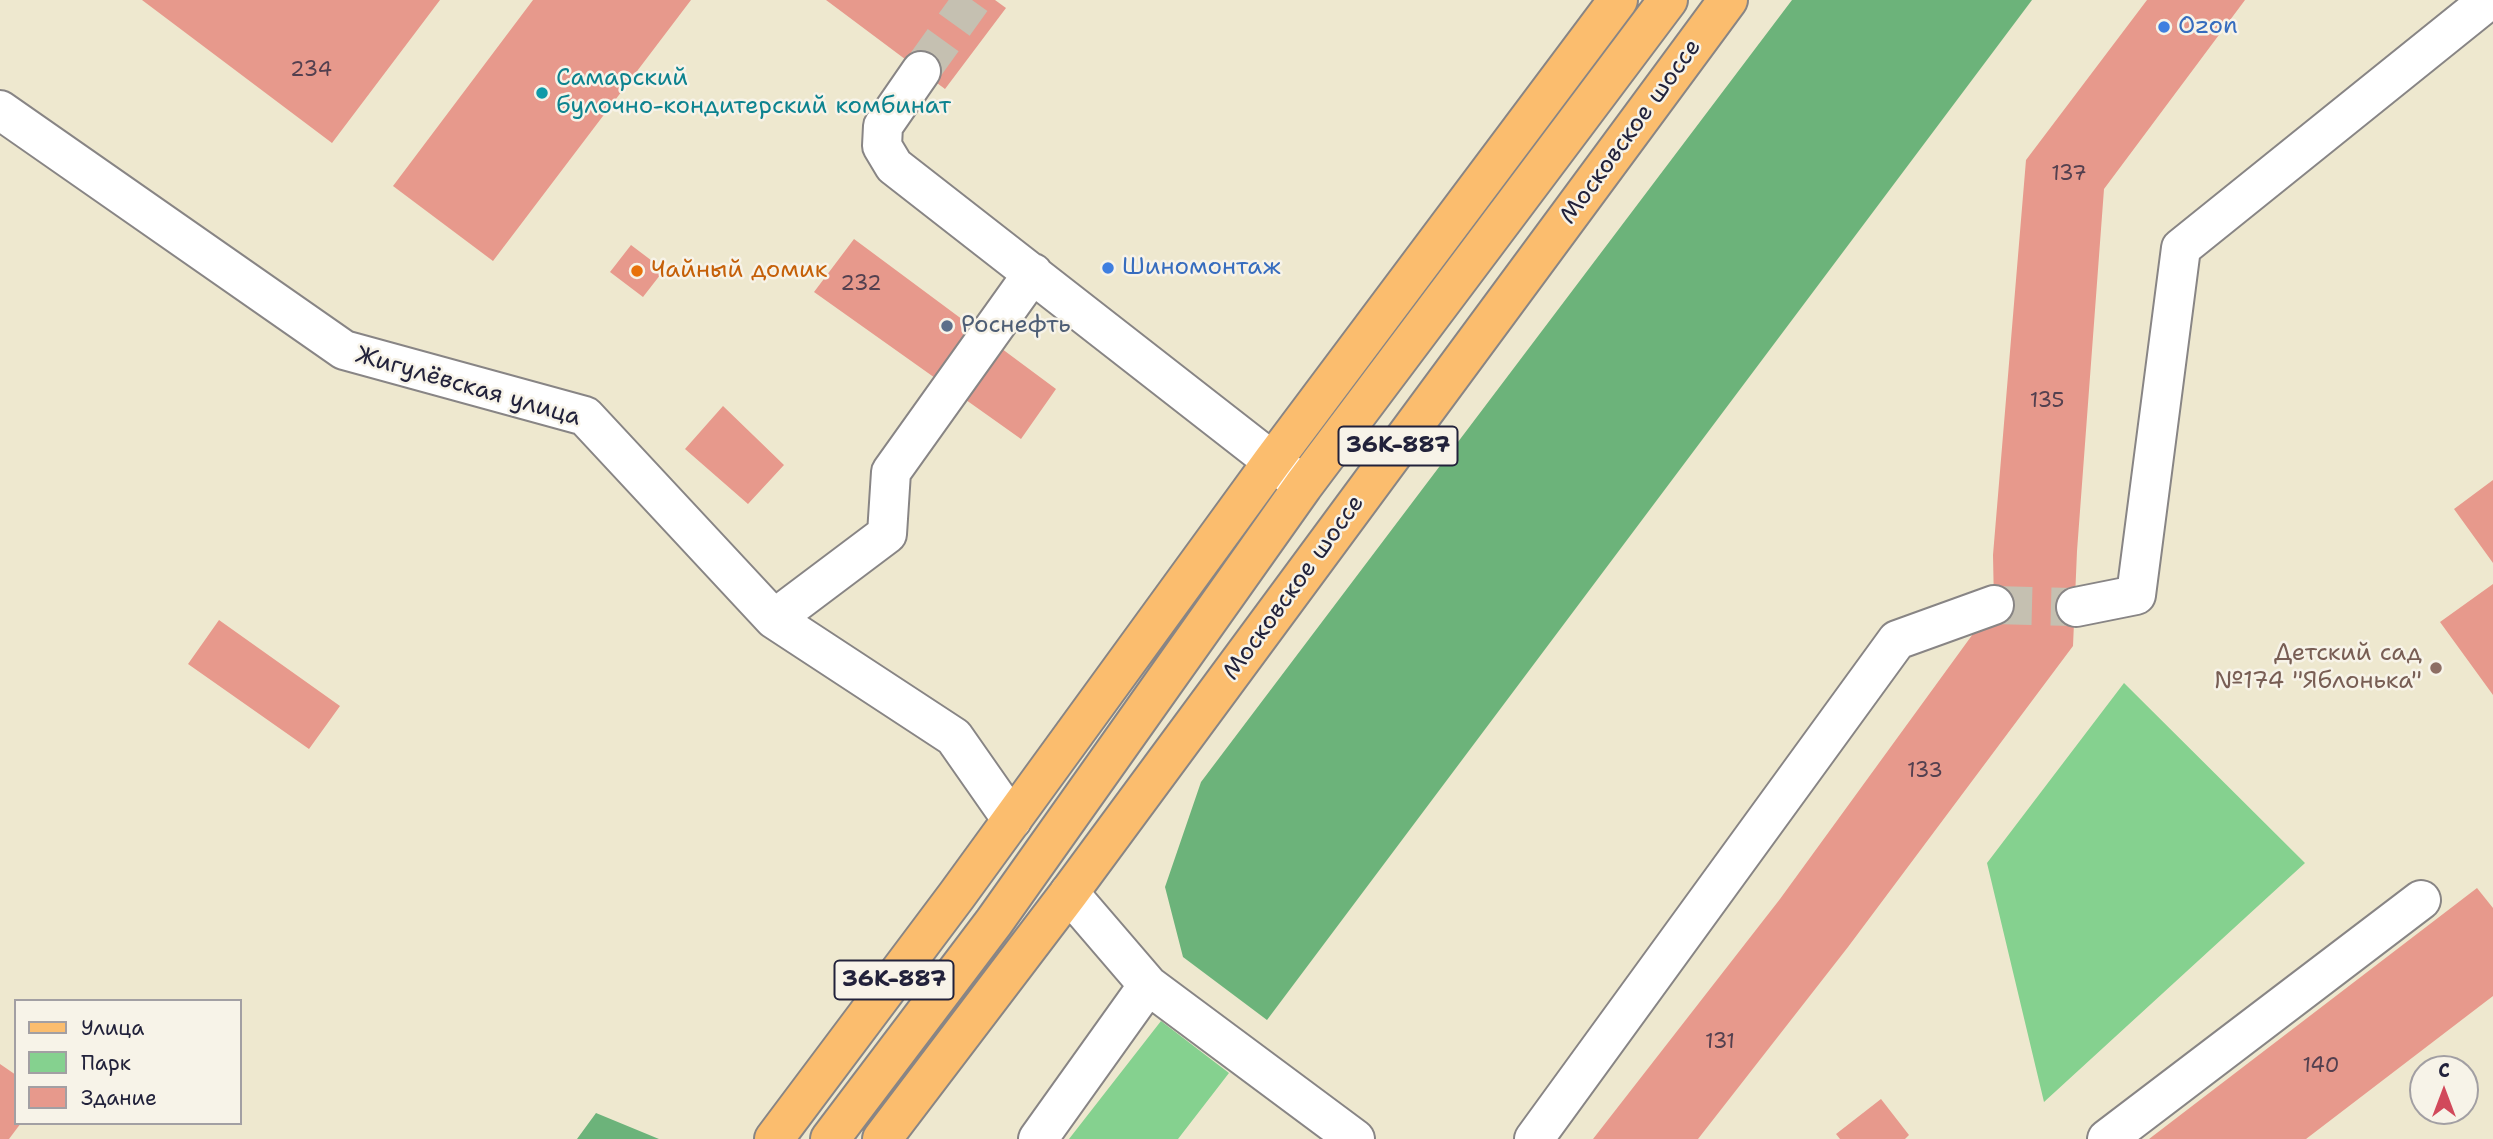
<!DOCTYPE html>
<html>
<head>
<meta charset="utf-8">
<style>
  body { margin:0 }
  #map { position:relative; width:2493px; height:1139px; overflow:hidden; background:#eee8cf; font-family:"Shantell Sans",sans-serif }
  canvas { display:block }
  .legend { position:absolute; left:14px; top:999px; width:228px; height:126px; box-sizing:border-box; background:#f7f3e8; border:2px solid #a29fa3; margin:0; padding:9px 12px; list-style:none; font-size:21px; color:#22223b }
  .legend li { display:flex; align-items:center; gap:14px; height:35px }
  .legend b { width:35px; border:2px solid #a29fa3 }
  .north { position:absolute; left:2409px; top:1055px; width:70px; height:70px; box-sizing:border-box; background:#f7f3e8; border:2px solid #a29fa3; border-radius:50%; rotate:0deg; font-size:19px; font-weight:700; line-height:28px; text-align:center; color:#22223b }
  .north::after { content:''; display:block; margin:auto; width:24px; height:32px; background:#d1495b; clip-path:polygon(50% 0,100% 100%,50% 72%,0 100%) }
</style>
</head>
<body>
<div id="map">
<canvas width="2493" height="1139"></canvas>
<ul class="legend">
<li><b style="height:9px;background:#fbbd6e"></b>Улица</li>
<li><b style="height:19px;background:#85d18f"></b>Парк</li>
<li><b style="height:19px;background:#e7998c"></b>Здание</li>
</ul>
<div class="north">С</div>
</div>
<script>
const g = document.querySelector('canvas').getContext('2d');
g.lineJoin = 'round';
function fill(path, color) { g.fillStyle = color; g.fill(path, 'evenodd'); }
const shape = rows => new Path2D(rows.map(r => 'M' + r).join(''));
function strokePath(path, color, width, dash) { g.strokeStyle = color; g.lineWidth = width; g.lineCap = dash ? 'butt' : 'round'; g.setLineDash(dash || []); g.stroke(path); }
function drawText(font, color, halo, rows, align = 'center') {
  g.font = font + ' "Shantell Sans",sans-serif'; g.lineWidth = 5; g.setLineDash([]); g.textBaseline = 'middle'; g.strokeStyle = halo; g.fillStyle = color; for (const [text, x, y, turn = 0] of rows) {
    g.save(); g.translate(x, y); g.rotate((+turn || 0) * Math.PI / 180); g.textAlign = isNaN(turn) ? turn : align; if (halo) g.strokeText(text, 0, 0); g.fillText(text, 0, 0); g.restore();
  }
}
fill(shape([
  [2124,683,2305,863,2044,1102,1987,863],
  [1161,1021,1229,1073,1178,1139,1069,1139]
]), '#85d18f');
fill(shape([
  [1792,0,2032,0,1267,1020,1183,957,1165,887,1201,782],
  [596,1113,659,1139,577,1139]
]), '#6cb37a');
fill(shape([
  [142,0,440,0,332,143],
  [533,0,691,0,493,261,393,186],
  [826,0,995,0,1006,8,945,89],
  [2147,0,2245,0,2104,189,2077,551,2073,646,1848,947,1698,1139,1593,1139,1780,899,1994,605,1993,555,2026,160],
  [854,239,1056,389,1021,439,814,292],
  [631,245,664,270,643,297,610,272],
  [723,406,784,465,748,504,685,449],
  [2493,480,2493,563,2454,509],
  [2493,584,2493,695,2440,622],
  [219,620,340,706,309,749,188,664],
  [2477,888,2493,908,2493,996,2306,1139,2149,1139],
  [0,1064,16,1075,16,1123,21,1123,9,1139,0,1139],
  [1881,1099,1909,1135,1905,1139,1840,1139,1836,1134]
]), '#e7998c');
strokePath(shape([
  [921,71,972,0],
  [1994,605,2076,607]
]), '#c5c0b1', 38, [38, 19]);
const minor = shape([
  [921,71,883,126,882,146,894,166,1299,482],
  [0,110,344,350,585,416,774,619,954,737,1012,820],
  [2076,607,2136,595,2181,248,2489,0],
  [774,619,887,534,891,472,1033,273],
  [1069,893,1148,985,1355,1139],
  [1038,1139,1148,985],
  [1534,1139,1897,640,1994,605],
  [2107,1139,2421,900]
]);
const major = shape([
  [774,1139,957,895,1272,462,1618,0],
  [830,1139,994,922,1303,486,1668,0],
  [882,1139,1069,893,1728,0]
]);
strokePath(minor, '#888585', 42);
strokePath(major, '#888585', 42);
strokePath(minor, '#fff', 38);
strokePath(major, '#fbbd6e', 38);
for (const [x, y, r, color] of [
  [2164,27,7,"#3f7fe0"],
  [542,93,7,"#0f9aa8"],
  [1108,268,7,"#3f7fe0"],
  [637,271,7,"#e8710a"],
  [947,326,7,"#5c6f8a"],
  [2436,668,7,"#8d6e63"]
]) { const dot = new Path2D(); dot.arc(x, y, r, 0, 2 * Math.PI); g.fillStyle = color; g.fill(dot); strokePath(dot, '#f7f3e8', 2.5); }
drawText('21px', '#53404f', null, [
  ["234",311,71],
  ["137",2069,175],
  ["232",861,285],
  ["135",2047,402],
  ["133",1925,772],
  ["131",1720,1043],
  ["140",2321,1067]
]);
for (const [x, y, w] of [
  [1398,446,119],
  [894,980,119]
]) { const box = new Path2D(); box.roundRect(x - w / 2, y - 19.5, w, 39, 5); g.fillStyle = '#f7f3e8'; g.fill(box); strokePath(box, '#22223b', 2); }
drawText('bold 23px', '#22223b', null, [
  ["36К-887",1398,446],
  ["36К-887",894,980]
]);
drawText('24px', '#366cbe', '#f7f3e8', [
  ["Ozon",2178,27],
  ["Шиномонтаж",1122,268]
], 'left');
drawText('24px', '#0d838f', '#f7f3e8', [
  ["Самарский",556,79],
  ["булочно-кондитерский комбинат",556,107]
], 'left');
drawText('24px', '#22223b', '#f7f3e8', [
  ["Московское шоссе",1631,132,-54],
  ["Жигулёвская улица",468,387,16],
  ["Московское шоссе",1294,588,-54]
]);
drawText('24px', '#c56008', '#f7f3e8', [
  ["Чайный домик",651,271]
], 'left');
drawText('24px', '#4e5e75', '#f7f3e8', [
  ["Роснефть",961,326]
], 'left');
drawText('24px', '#785e54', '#f7f3e8', [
  ["Детский сад",2422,654],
  ["№174 \"Яблонька\"",2422,682]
], 'right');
</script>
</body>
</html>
